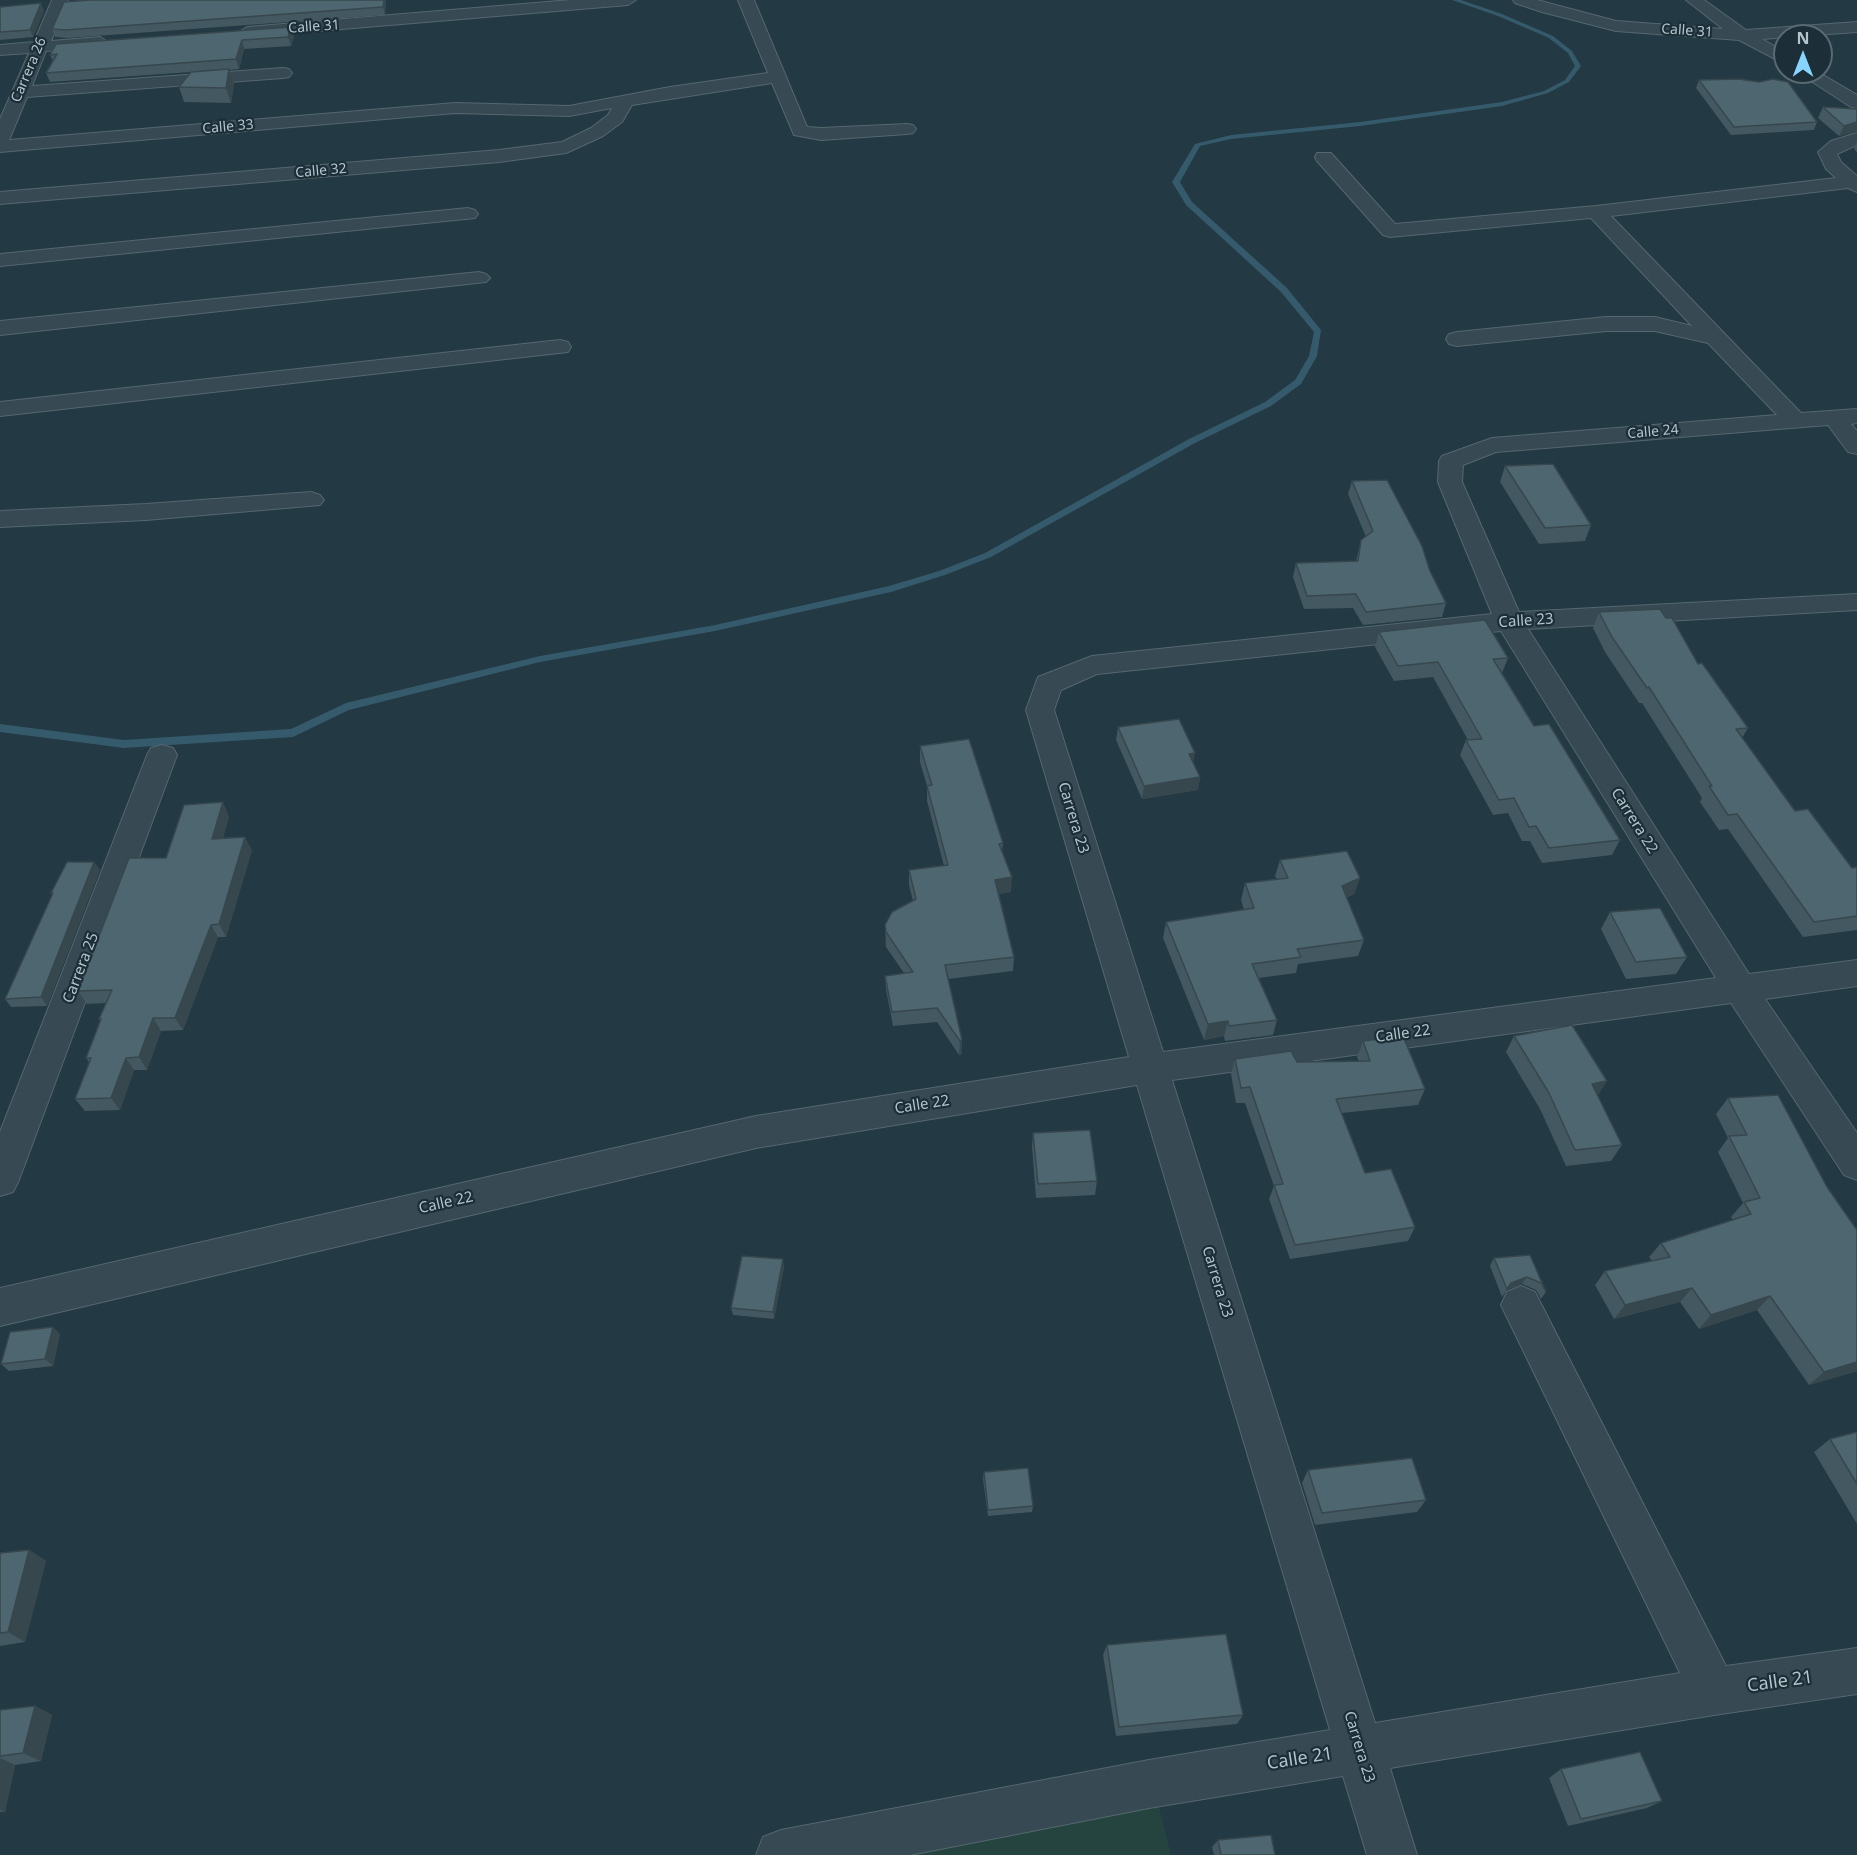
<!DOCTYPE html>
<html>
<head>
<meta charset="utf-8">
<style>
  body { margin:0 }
  #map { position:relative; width:1857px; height:1855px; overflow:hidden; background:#233943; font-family:"Noto Sans",sans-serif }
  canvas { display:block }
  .north { position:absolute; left:1773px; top:24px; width:60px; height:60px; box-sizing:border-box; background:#1c2e37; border:2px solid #596a73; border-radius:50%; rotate:0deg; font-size:16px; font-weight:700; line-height:24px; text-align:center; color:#b4c4cc }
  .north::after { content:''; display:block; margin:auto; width:21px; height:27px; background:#87d4ff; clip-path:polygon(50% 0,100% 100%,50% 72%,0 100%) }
</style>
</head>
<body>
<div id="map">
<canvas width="1857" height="1855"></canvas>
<div class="north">N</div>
</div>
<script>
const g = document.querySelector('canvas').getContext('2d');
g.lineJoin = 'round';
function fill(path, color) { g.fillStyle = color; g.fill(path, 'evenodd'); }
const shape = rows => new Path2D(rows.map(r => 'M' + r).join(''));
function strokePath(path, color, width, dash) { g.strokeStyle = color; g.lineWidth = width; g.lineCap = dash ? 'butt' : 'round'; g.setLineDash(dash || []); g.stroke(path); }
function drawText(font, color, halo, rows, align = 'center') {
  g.font = font + ' "Noto Sans",sans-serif'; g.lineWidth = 4.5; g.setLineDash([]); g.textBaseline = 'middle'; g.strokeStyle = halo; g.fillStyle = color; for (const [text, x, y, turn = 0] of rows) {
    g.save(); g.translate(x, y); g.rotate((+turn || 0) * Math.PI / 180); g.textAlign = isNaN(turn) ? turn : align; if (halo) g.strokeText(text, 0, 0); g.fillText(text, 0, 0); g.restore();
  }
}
fill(shape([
  [1157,1799,1171,1855,858,1855]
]), '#25443f');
fill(shape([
  [1452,0,1461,0,1502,14,1553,36,1572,51,1581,66,1569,82,1548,93,1502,106,1360,126,1231,139,1200,146,1180,182,1192,202,1287,288,1321,330,1317,356,1301,384,1271,406,1195,443,991,557,945,575,891,592,715,631,540,662,349,710,293,737,124,748,0,732,0,724,124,740,291,729,346,703,540,656,715,625,889,586,939,571,985,553,1189,439,1265,402,1295,380,1309,356,1314,332,1281,292,1186,205,1172,182,1195,144,1231,135,1360,122,1502,102,1544,91,1565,80,1575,66,1568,53,1549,38,1498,16,1452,0]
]), '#355a6b');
const minor = shape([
  [52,0,68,0,51,41,100,37,108,42,100,47,46,51,32,86,283,68,289,69,292,73,289,77,283,78,27,97,9,140,455,103,569,106,670,87,768,73,738,0,754,0,807,127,821,128,907,124,913,125,916,129,913,133,907,134,821,140,794,135,772,83,632,105,622,122,603,136,566,153,499,162,0,204,0,192,499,150,562,142,591,128,608,115,612,108,569,116,455,113,0,152,0,119,29,53,0,55,0,45,34,42,52,0],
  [571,0,636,0,628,5,247,37,239,32,247,27,571,0],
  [1513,0,1537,0,1616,21,1723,29,1686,0,1704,0,1746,30,1857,22,1857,32,1762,39,1785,52,1785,64,1739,40,1616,31,1542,12,1515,3,1513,0],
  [1797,72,1818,72,1857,95,1857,108,1851,107,1797,72],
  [1857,133,1857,145,1837,154,1841,162,1857,176,1857,192,1848,188,1611,216,1801,413,1857,409,1857,423,1851,424,1857,431,1857,454,1848,452,1828,425,1496,452,1463,465,1462,482,1519,612,1857,594,1857,610,1528,629,1749,974,1857,960,1857,986,1765,999,1857,1133,1857,1180,1844,1175,1731,1003,1172,1080,1375,1723,1680,1673,1501,1305,1507,1292,1521,1286,1535,1292,1726,1666,1857,1648,1857,1694,1714,1715,1390,1768,1417,1855,1367,1855,1343,1776,1149,1808,910,1855,756,1855,763,1837,781,1830,1149,1760,1330,1730,1137,1085,756,1148,0,1326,0,1288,756,1116,1129,1057,1026,710,1038,677,1092,656,1492,614,1438,482,1439,461,1442,456,1492,438,1777,415,1708,343,1655,331,1606,331,1457,346,1449,344,1446,339,1449,334,1457,332,1606,317,1655,317,1692,326,1591,218,1390,237,1383,235,1317,161,1315,157,1317,153,1331,153,1395,224,1596,206,1836,178,1826,169,1818,152,1831,141,1857,133],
  [1501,631,1716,978,1163,1052,1054,710,1061,690,1097,674,1501,631],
  [468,208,475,210,478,214,475,218,0,266,0,254,468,208],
  [479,272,486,274,490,278,486,282,0,335,0,321,479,272],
  [560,340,568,342,571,347,568,352,0,416,0,402,560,340],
  [311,492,320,495,324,500,320,505,146,520,0,527,0,511,146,504,311,492],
  [162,745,173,748,177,755,19,1180,13,1192,0,1196,0,1132,147,755,151,748,162,745]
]);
strokePath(minor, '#55676f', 2);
fill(minor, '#374952');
fill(shape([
  [386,0,385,15,68,38,55,37,52,29],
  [0,7,44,11,33,37,0,40],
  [291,27,294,36,291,46,244,49,239,69,229,70,234,84,231,103,184,102,179,87,191,72,50,82,46,73,53,61,50,55],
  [1699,80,1759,82,1817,122,1814,130,1731,135,1696,88],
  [1823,107,1857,109,1857,132,1839,136,1818,118],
  [1857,141,1857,152,1854,149],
  [1505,466,1591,525,1585,541,1539,544,1500,482],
  [1352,481,1430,571,1446,603,1442,617,1363,625,1353,608,1304,609,1293,577,1296,563,1356,561,1361,540,1366,537,1348,494],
  [1599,612,1666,618,1698,664,1748,728,1742,738,1795,811,1852,868,1857,867,1857,930,1803,937,1728,829,1719,830,1700,802,1702,798,1642,703,1639,703,1605,652,1593,628],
  [1379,632,1508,658,1502,673,1534,726,1620,840,1612,855,1542,863,1530,841,1522,841,1508,813,1493,815,1460,755,1466,740,1468,740,1433,677,1394,681,1375,647],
  [1118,727,1193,763,1200,777,1198,790,1142,799,1116,740],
  [920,746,1003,843,1002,851,1011,892,999,894,1014,957,1013,971,948,979,962,1040,962,1054,959,1055,937,1022,893,1026,886,990,885,976,904,973,886,947,885,925,913,901,909,885,909,870,944,866,927,801,927,786,920,762],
  [229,816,223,838,252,850,226,937,218,937,183,1030,161,1031,147,1070,134,1070,120,1110,85,1111,75,1099,89,1062,86,1058,101,1021,99,1019,106,1003,87,1004,78,991,166,858],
  [1280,860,1360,878,1354,894,1346,898,1364,940,1358,956,1298,964,1296,973,1259,978,1277,1020,1273,1035,1225,1041,1224,1036,1204,1040,1163,938,1166,922,1244,910,1241,900,1245,883,1277,879,1275,876],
  [94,862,100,870,47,1006,11,1007,5,999,52,895,51,893],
  [1610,912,1687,957,1676,974,1626,979,1601,929],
  [1514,1036,1622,1145,1611,1161,1566,1166,1540,1109,1506,1052],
  [1363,1041,1425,1089,1418,1105,1342,1113,1365,1173,1415,1227,1408,1241,1290,1259,1269,1199,1274,1186,1245,1103,1236,1103,1231,1074,1235,1059,1297,1062,1359,1061,1357,1057],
  [1778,1095,1857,1371,1809,1385,1757,1310,1699,1329,1680,1302,1614,1319,1595,1285,1605,1271,1652,1261,1649,1257,1661,1243,1733,1220,1731,1217,1743,1203,1718,1152,1728,1138,1716,1114,1728,1098],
  [1033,1133,1097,1181,1095,1195,1036,1198,1032,1147],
  [1530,1255,1546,1292,1541,1299,1536,1290,1522,1284,1507,1290,1502,1297,1490,1266,1494,1258],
  [784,1267,774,1319,733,1315,731,1308],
  [60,1334,53,1366,9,1371,1,1364],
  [1857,1432,1857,1524,1814,1452,1830,1439],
  [1308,1470,1426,1500,1417,1512,1315,1525,1302,1483],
  [984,1472,1033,1506,1032,1512,988,1516,983,1479],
  [29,1550,46,1561,25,1642,0,1646,0,1553],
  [1107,1645,1243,1715,1237,1724,1116,1736,1103,1655],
  [35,1706,52,1715,41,1761,15,1765,5,1812,0,1812,0,1710],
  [1561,1769,1662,1801,1647,1808,1568,1826,1549,1778],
  [1218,1840,1275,1855,1214,1855,1212,1847]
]), '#435860');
fill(shape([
  [384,0,386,0,385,15,383,7],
  [41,3,44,11,33,37,30,30],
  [291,27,294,36,291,46,288,37],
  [242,40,244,49,239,69,236,59],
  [229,69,234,84,231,103,226,88],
  [1857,122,1857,132,1839,136,1844,126],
  [1195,753,1193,766,1189,754],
  [1200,777,1198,790,1142,799,1144,786],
  [223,802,229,816,219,852,212,839],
  [245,837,252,850,226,937,219,924],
  [94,862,100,870,47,1006,41,997],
  [1012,877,1011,892,994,895,995,880],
  [1360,878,1354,894,1336,902,1342,886],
  [211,925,218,937,183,1030,175,1018],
  [153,1018,161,1031,147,1070,139,1057],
  [1228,1021,1224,1036,1204,1040,1208,1024],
  [962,1040,962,1054,959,1055,960,1041],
  [126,1058,134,1070,120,1110,111,1098],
  [1607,1081,1597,1097,1592,1084],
  [783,1259,784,1267,774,1319,773,1312],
  [1527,1277,1522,1284,1506,1290,1511,1283],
  [1692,1288,1680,1302,1614,1319,1625,1305],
  [1770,1296,1757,1310,1699,1329,1711,1315],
  [53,1327,60,1334,53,1366,45,1359],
  [1857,1362,1857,1371,1809,1385,1824,1372],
  [29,1550,46,1561,25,1642,8,1632],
  [35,1706,52,1715,41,1761,23,1753],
  [0,1758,15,1765,5,1812,0,1810]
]), '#37474e');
const building = shape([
  [90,0,384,0,383,7,65,30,52,29,64,2,90,0],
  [41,3,30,30,0,32,0,7,41,3],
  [291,27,288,37,242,40,236,59,46,73,57,54,50,55,56,44,291,27],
  [229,69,226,88,179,87,191,72,229,69],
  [1739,79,1759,82,1773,79,1788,82,1817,122,1734,127,1699,80,1739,79],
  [1823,107,1857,109,1857,122,1844,126,1823,107],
  [1553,464,1591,525,1545,528,1505,466,1553,464],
  [1387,480,1422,546,1430,571,1446,603,1366,612,1356,594,1307,596,1296,563,1358,561,1361,540,1373,531,1352,481,1387,480],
  [1660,609,1666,618,1672,618,1698,664,1702,663,1748,728,1736,729,1795,811,1808,809,1852,868,1857,867,1857,916,1814,922,1737,814,1728,815,1709,786,1712,786,1649,687,1647,688,1612,637,1599,612,1660,609],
  [1485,620,1508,658,1493,659,1534,726,1549,724,1620,840,1549,848,1536,826,1529,827,1514,798,1499,800,1466,740,1482,739,1438,662,1398,666,1379,632,1485,620],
  [1179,719,1195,753,1189,754,1200,777,1144,786,1118,727,1179,719],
  [969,739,1003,843,999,844,1012,877,995,880,1014,957,945,965,962,1040,960,1041,937,1008,892,1012,885,976,913,972,886,932,885,925,892,912,916,899,909,870,948,865,927,786,932,785,920,746,969,739],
  [223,802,212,839,245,837,219,924,211,925,175,1018,153,1018,139,1057,126,1058,111,1098,75,1099,91,1058,86,1058,101,1019,99,1019,112,990,78,991,129,858,166,858,184,805,223,802],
  [1347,851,1360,878,1342,886,1364,940,1297,949,1301,957,1252,964,1277,1020,1229,1026,1228,1021,1208,1024,1166,922,1254,908,1245,883,1288,878,1280,860,1347,851],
  [67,862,94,862,41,997,5,999,53,893,51,893,67,862],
  [1660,908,1687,957,1636,962,1610,912,1660,908],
  [1572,1025,1607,1081,1592,1084,1622,1145,1575,1150,1549,1093,1514,1036,1572,1025],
  [1403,1036,1425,1089,1336,1099,1365,1173,1391,1169,1415,1227,1295,1245,1274,1185,1283,1184,1250,1087,1241,1088,1235,1059,1291,1051,1297,1062,1370,1061,1363,1041,1403,1036],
  [1778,1095,1827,1187,1857,1230,1857,1362,1824,1372,1770,1296,1711,1315,1692,1288,1625,1305,1605,1271,1670,1257,1661,1243,1751,1214,1744,1202,1760,1198,1729,1136,1747,1135,1728,1098,1778,1095],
  [1090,1130,1097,1181,1038,1184,1033,1133,1090,1130],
  [1530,1255,1546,1292,1541,1283,1527,1277,1511,1283,1507,1289,1494,1258,1530,1255],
  [742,1256,783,1259,773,1312,731,1308,742,1256],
  [53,1327,45,1359,1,1364,10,1332,53,1327],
  [1857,1432,1857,1484,1830,1439,1857,1432],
  [1412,1458,1426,1500,1322,1513,1308,1470,1412,1458],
  [1028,1468,1033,1506,988,1510,984,1472,1028,1468],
  [29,1550,8,1632,0,1633,0,1553,29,1550],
  [1226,1634,1243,1715,1119,1727,1107,1645,1226,1634],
  [35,1706,23,1753,0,1756,0,1710,35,1706],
  [1640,1752,1662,1801,1581,1819,1561,1769,1640,1752],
  [1271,1835,1275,1855,1221,1855,1218,1840,1271,1835]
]);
fill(building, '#4e6670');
strokePath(building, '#37474e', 1.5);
drawText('14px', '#b4c4cc', '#1c2e37', [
  ["Calle 31",314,27,-4],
  ["Calle 31",1687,31,4],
  ["Carrera 26",29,70,-67],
  ["Calle 33",228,127,-5],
  ["Calle 32",321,171,-5],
  ["Calle 24",1653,432,-5]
]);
drawText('15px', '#b4c4cc', '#1c2e37', [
  ["Calle 23",1526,621,-4],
  ["Carrera 23",1073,818,73],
  ["Carrera 22",1634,821,58],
  ["Carrera 25",81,968,-69],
  ["Calle 22",1403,1034,-8],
  ["Calle 22",922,1105,-9],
  ["Calle 22",446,1203,-13],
  ["Carrera 23",1217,1282,73],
  ["Carrera 23",1359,1747,73]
]);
drawText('18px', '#b4c4cc', '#1c2e37', [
  ["Calle 21",1780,1682,-8],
  ["Calle 21",1300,1759,-9]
]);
</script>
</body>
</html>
